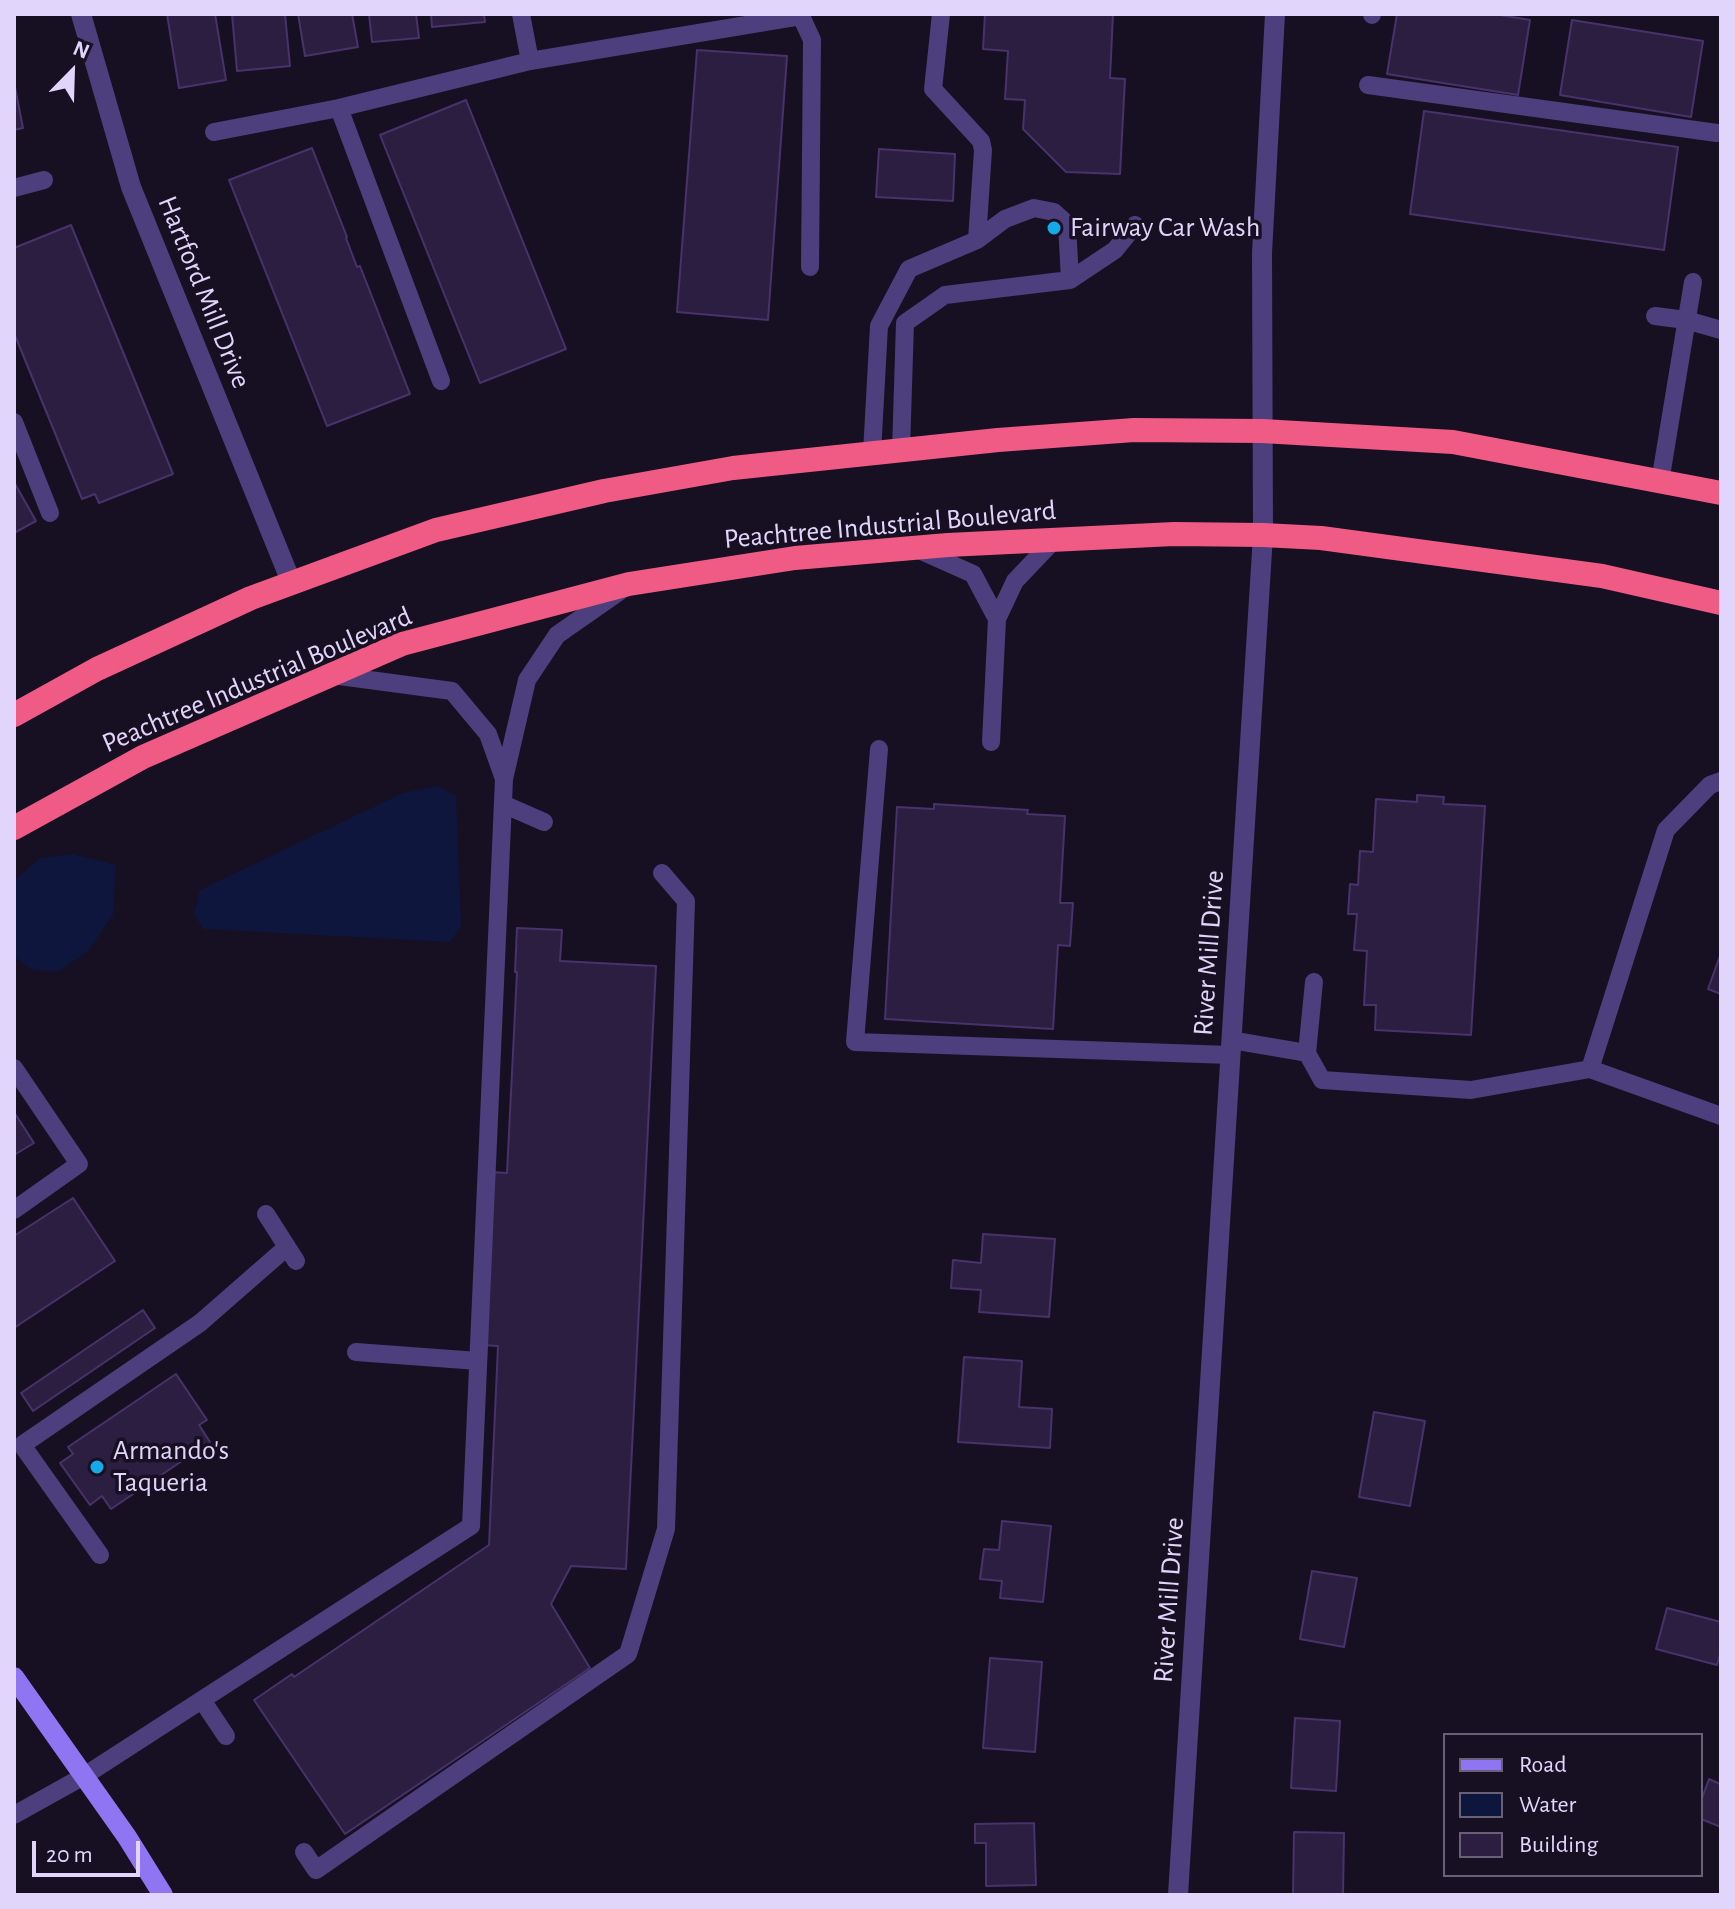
<!DOCTYPE html>
<html>
<head>
<meta charset="utf-8">
<style>
  body { margin:0 }
  #map { position:relative; width:1735px; height:1909px; overflow:hidden; background:#171022; font-family:"Alegreya Sans",sans-serif }
  canvas { display:block }
  .frame { position:absolute; inset:0; border:16px solid #e1d5fb; pointer-events:none }
  .legend { position:absolute; left:1443px; top:1733px; width:260px; height:144px; box-sizing:border-box; background:#171022; border:2px solid #685f79; margin:0; padding:10px 14px; list-style:none; font-size:24px; color:#e1d5fb }
  .legend li { display:flex; align-items:center; gap:16px; height:40px }
  .legend b { width:40px; border:2px solid #685f79 }
  .north { position:absolute; left:32px; top:32px; width:80px; height:80px; -webkit-text-stroke:6px #171022; paint-order:stroke; rotate:23deg; font-size:22px; font-weight:700; line-height:32px; text-align:center; color:#e1d5fb }
  .north::after { content:''; display:block; margin:auto; width:28px; height:36px; background:#e1d5fb; clip-path:polygon(50% 0,100% 100%,50% 72%,0 100%) }
  .scale { position:absolute; left:32px; top:1841px; width:108px; height:36px; box-sizing:border-box; border:4px solid #e1d5fb; border-top:0; padding-left:10px; font-size:24px; line-height:28px; white-space:nowrap; color:#e1d5fb; -webkit-text-stroke:6px #171022; paint-order:stroke }
</style>
</head>
<body>
<div id="map">
<canvas width="1735" height="1909"></canvas>
<div class="frame"></div>
<ul class="legend">
<li><b style="height:10px;background:#9075f3"></b>Road</li>
<li><b style="height:22px;background:#0e163d"></b>Water</li>
<li><b style="height:22px;background:#2c1e41"></b>Building</li>
</ul>
<div class="north">N</div>
<div class="scale">20 m</div>
</div>
<script>
const g = document.querySelector('canvas').getContext('2d');
g.lineJoin = 'round';
function fill(path, color) { g.fillStyle = color; g.fill(path, 'evenodd'); }
const shape = rows => new Path2D(rows.map(r => 'M' + r).join(''));
function strokePath(path, color, width, dash) { g.strokeStyle = color; g.lineWidth = width; g.lineCap = dash ? 'butt' : 'round'; g.setLineDash(dash || []); g.stroke(path); }
function drawText(font, color, halo, rows, align = 'center') {
  g.font = font + ' "Alegreya Sans",sans-serif'; g.lineWidth = 7; g.setLineDash([]); g.textBaseline = 'middle'; g.strokeStyle = halo; g.fillStyle = color; for (const [text, x, y, turn = 0] of rows) {
    g.save(); g.translate(x, y); g.rotate((+turn || 0) * Math.PI / 180); g.textAlign = isNaN(turn) ? turn : align; if (halo) g.strokeText(text, 0, 0); g.fillText(text, 0, 0); g.restore();
  }
}
fill(shape([
  [438,786,456,796,461,926,450,942,203,929,194,913,200,890,403,793],
  [72,854,116,865,113,915,88,951,58,972,32,970,14,956,14,881,40,858]
]), '#0e163d');
const building = shape([
  [167,14,215,14,226,80,179,88,167,14],
  [232,14,285,14,290,66,237,71,232,14],
  [298,14,352,14,358,47,305,56,298,14],
  [369,14,416,14,419,38,372,42,369,14],
  [431,14,484,14,485,22,432,27,431,14],
  [985,14,1113,14,1110,78,1125,79,1120,174,1066,172,1023,129,1025,100,1005,99,1008,51,983,49,985,14],
  [1397,14,1494,14,1530,20,1518,95,1387,74,1397,14],
  [1572,20,1703,41,1691,117,1560,95,1572,20],
  [697,50,787,56,768,320,677,312,697,50],
  [14,82,23,128,14,130,14,82],
  [466,100,566,349,480,383,380,135,466,100],
  [1424,111,1678,147,1664,250,1410,214,1424,111],
  [312,148,347,237,346,238,357,267,360,266,410,394,327,426,229,180,312,148],
  [879,149,955,154,953,201,876,197,879,149],
  [71,225,173,474,99,503,95,494,82,499,14,333,14,248,71,225],
  [14,482,36,521,14,533,14,482],
  [1417,795,1444,797,1443,804,1485,806,1471,1035,1375,1030,1376,1005,1364,1005,1367,951,1354,950,1357,914,1348,914,1350,884,1358,885,1360,851,1373,852,1376,799,1417,802,1417,795],
  [934,804,1028,810,1027,814,1065,816,1060,903,1073,903,1070,946,1058,945,1053,1029,885,1019,897,807,934,809,934,804],
  [517,928,562,930,560,961,656,966,626,1569,571,1566,551,1604,590,1668,345,1834,254,1700,292,1674,294,1677,489,1545,498,1346,482,1345,491,1172,507,1173,517,972,515,972,517,928],
  [1721,953,1721,994,1708,989,1721,953],
  [14,1112,34,1143,14,1155,14,1112],
  [73,1198,115,1261,14,1328,14,1236,73,1198],
  [983,1234,1055,1239,1049,1317,979,1312,981,1290,951,1288,953,1260,981,1263,983,1234],
  [143,1310,155,1328,33,1411,21,1393,143,1310],
  [964,1357,1022,1361,1019,1407,1052,1409,1050,1448,958,1442,964,1357],
  [176,1374,207,1420,199,1425,210,1442,111,1509,102,1496,90,1505,60,1463,73,1454,68,1447,176,1374],
  [1374,1412,1425,1421,1410,1506,1359,1497,1374,1412],
  [1002,1521,1051,1526,1043,1602,1000,1598,1002,1581,980,1579,984,1549,999,1550,1002,1521],
  [1312,1571,1357,1578,1344,1647,1300,1639,1312,1571],
  [1667,1608,1721,1622,1721,1651,1717,1665,1656,1649,1667,1608],
  [990,1658,1042,1662,1035,1752,983,1748,990,1658],
  [1295,1718,1340,1721,1336,1791,1291,1788,1295,1718],
  [1709,1779,1720,1784,1721,1782,1721,1827,1701,1819,1701,1801,1709,1779],
  [1034,1823,1036,1885,986,1886,986,1843,975,1843,975,1824,1034,1823],
  [1294,1832,1344,1833,1343,1895,1293,1895,1294,1832]
]);
fill(building, '#2c1e41');
strokePath(building, '#48326b', 2);
strokePath(shape([
  [941,14,933,89,981,141,983,150,977,240],
  [1372,15,1372,14],
  [530,61,801,16,812,40,810,267],
  [1368,85,1717,133],
  [339,108,441,381],
  [214,132,339,108,530,61,521,14],
  [14,188,44,180],
  [1655,316,1686,320,1721,330],
  [14,422,50,513],
  [901,450,905,323,945,295,1070,280,1115,250,1135,225],
  [872,453,879,326,909,269,977,240,1005,219,1034,208,1054,212,1067,224,1070,280],
  [1660,482,1693,282],
  [917,549,973,574,997,619],
  [332,675,452,691,488,734,504,779],
  [991,742,997,619,1015,581,1055,539],
  [879,749,855,1042,1230,1055],
  [503,804,544,822],
  [1231,1040,1307,1053,1314,982],
  [1307,1053,1322,1080,1471,1090,1590,1069,1666,830,1710,785,1721,781],
  [14,1068,79,1164,14,1210],
  [1590,1069,1721,1116],
  [266,1214,296,1261],
  [356,1352,478,1361],
  [100,1555,22,1445,200,1323,287,1247],
  [202,1700,226,1736],
  [14,1815,84,1776,471,1526,504,779,527,680,557,635,620,591],
  [304,1852,316,1870,628,1654,666,1529,686,901,662,873]
]), '#4d3f7d', 18);
strokePath(shape([
  [81,14,131,187,292,584],
  [1178,1895,1263,535,1262,253,1275,14]
]), '#4d3f7d', 20);
strokePath(shape([
  [14,1677,127,1837,163,1895]
]), '#9075f3', 20);
strokePath(shape([
  [14,715,97,669,251,598,436,530,604,491,733,468,998,440,1134,430,1262,431,1453,442,1721,493],
  [14,828,143,757,402,644,629,584,795,558,948,545,1174,534,1263,535,1321,538,1602,576,1721,603]
]), '#f05b86', 24);
for (const [x, y, r, color] of [
  [1054,228,8,"#15aae7"],
  [97,1467,8,"#15aae7"]
]) { const dot = new Path2D(); dot.arc(x, y, r, 0, 2 * Math.PI); g.fillStyle = color; g.fill(dot); strokePath(dot, '#171022', 3); }
drawText('28px', '#e1d5fb', '#171022', [
  ["Fairway Car Wash",1070,228],
  ["Armando's",113,1451],
  ["Taqueria",113,1483]
], 'left');
drawText('28px', '#e1d5fb', '#171022', [
  ["Hartford Mill Drive",204,292,68],
  ["Peachtree Industrial Boulevard",890,525,-5],
  ["Peachtree Industrial Boulevard",257,680,-23],
  ["River Mill Drive",1209,953,-86],
  ["River Mill Drive",1169,1600,-86]
]);
</script>
</body>
</html>
